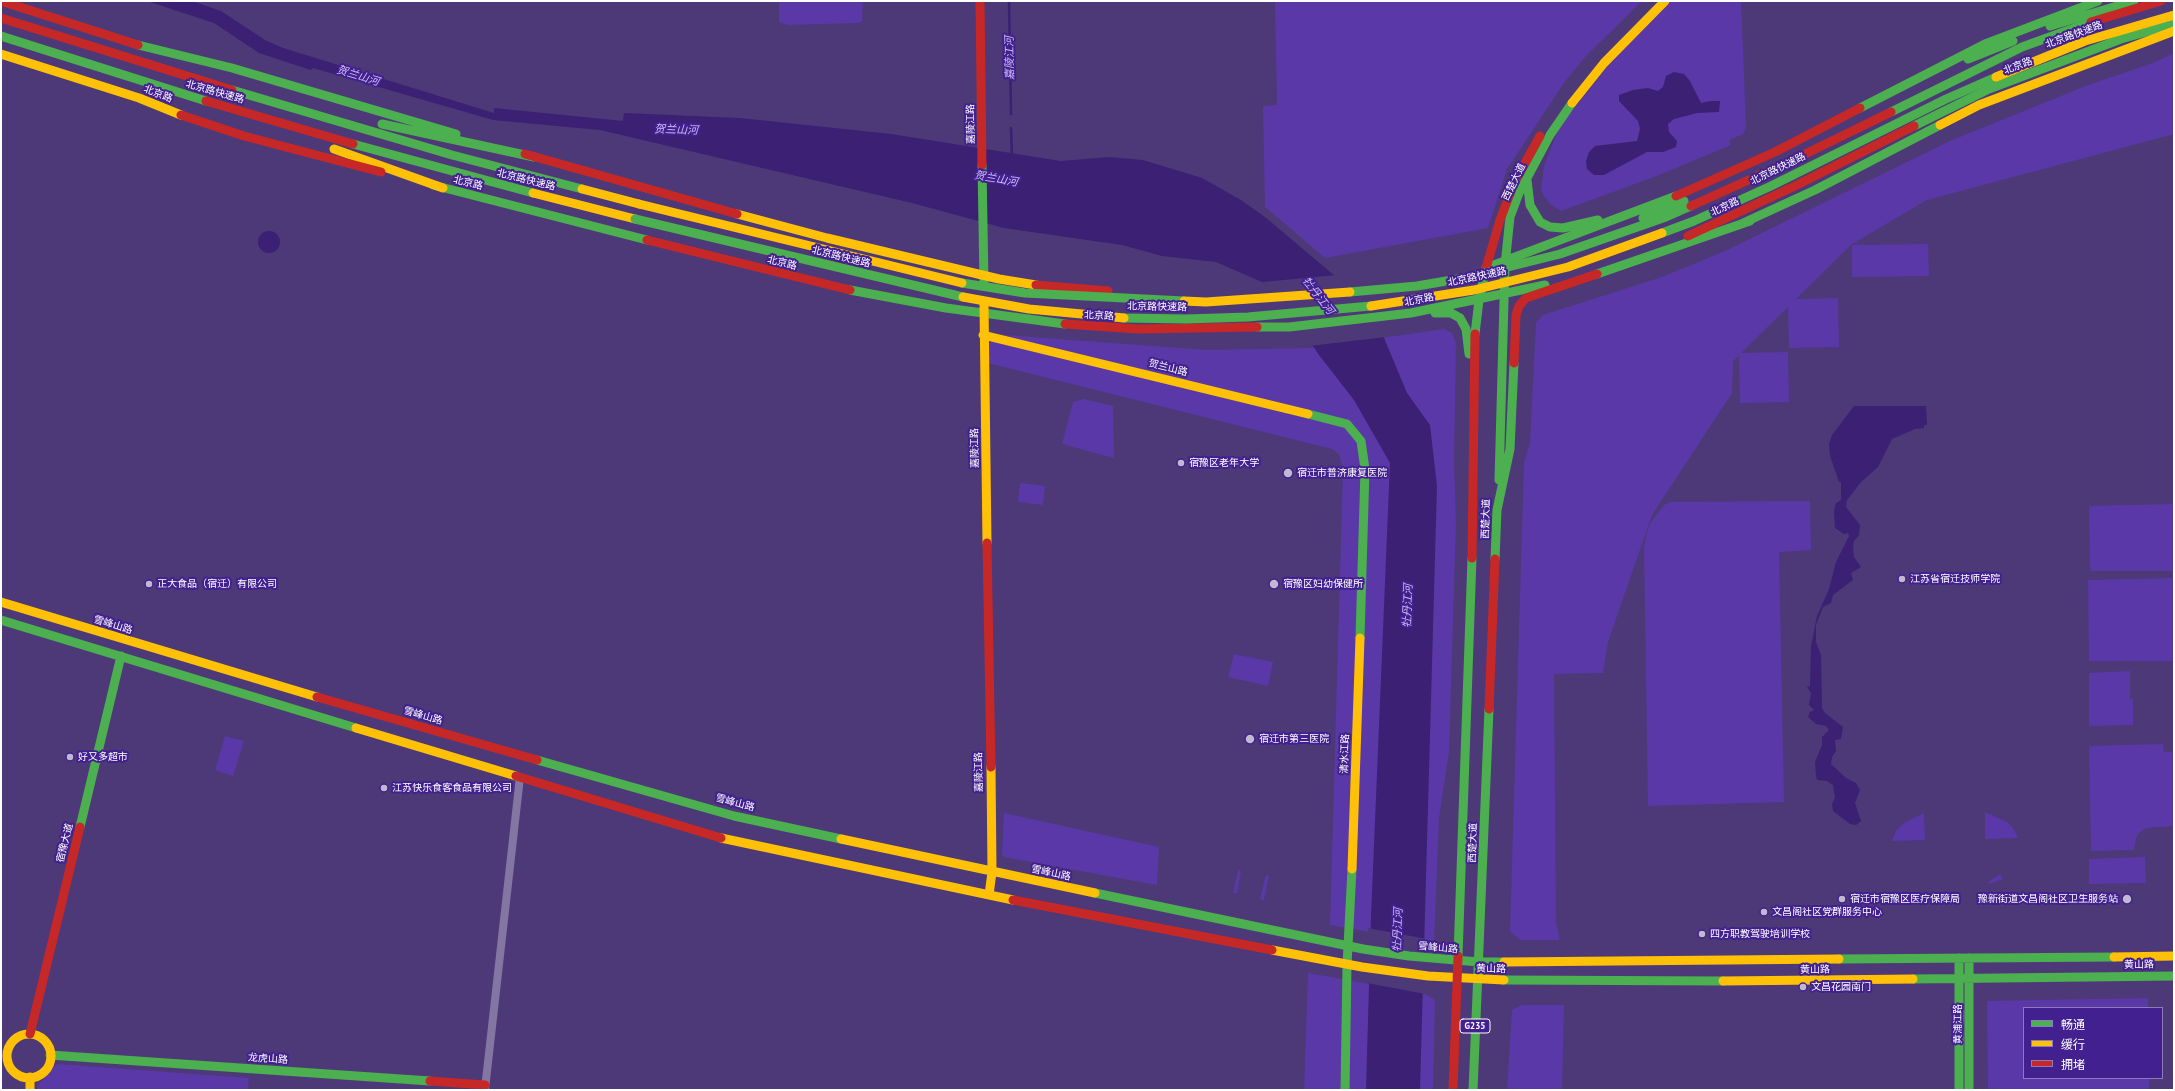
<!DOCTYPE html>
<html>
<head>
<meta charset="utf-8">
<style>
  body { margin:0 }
  #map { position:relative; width:2175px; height:1091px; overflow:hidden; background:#4d3977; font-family:"PT Sans","Noto Sans SC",sans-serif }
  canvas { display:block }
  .frame { position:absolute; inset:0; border:2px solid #fff; pointer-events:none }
  .legend { position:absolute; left:2023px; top:1007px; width:140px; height:72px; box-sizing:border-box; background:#432090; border:1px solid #8e79bc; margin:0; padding:5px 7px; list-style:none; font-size:12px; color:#fff }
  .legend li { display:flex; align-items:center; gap:8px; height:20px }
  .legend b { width:20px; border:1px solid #8e79bc }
</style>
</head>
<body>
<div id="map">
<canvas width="2175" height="1091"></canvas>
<div class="frame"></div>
<ul class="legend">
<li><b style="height:5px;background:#4caf50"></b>畅通</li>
<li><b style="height:5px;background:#ffc107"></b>缓行</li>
<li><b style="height:5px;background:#c62828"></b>拥堵</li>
</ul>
</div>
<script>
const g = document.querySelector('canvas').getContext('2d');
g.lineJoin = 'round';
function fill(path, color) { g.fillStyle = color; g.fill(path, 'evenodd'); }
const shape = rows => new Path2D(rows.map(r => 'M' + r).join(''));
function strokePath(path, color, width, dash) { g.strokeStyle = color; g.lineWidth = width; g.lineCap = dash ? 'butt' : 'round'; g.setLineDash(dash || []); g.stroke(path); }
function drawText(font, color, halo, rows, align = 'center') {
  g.font = font + ' "PT Sans","Noto Sans SC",sans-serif'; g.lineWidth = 4; g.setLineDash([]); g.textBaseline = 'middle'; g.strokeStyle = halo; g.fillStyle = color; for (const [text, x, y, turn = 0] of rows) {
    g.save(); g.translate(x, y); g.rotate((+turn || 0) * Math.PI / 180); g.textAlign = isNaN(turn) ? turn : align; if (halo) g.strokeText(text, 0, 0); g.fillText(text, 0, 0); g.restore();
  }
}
fill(shape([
  [779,1,863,1,862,21,858,23,787,25,779,22],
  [1275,1,1642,1,1585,57,1564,83,1507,169,1488,228,1325,258,1265,207,1263,106,1277,105],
  [1671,1,1741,1,1746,128,1743,134,1729,140,1731,145,1654,177,1561,211,1551,205,1543,195,1541,188,1544,166,1556,135,1566,119,1611,62],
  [2174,53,2174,134,1927,200,1852,244,1796,299,1838,298,1839,347,1789,348,1788,307,1741,353,1788,352,1789,402,1740,403,1739,356,1733,361,1732,393,1652,515,1608,642,1603,673,1554,674,1556,922,1560,940,1521,940,1510,932,1524,462,1530,443,1536,322,1543,315,1662,277,1725,251,1950,141,2088,85,2153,63],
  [1928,244,1929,276,1852,277,1852,245],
  [1444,329,1452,333,1456,343,1454,462,1456,522,1449,752,1439,818,1434,943,1330,925,1343,469,1339,454,1332,449,988,363,988,344,1005,335,1206,350,1310,348],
  [1084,399,1113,406,1114,458,1062,444,1073,402],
  [1020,483,1045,486,1043,505,1018,502],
  [1810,501,1811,550,1779,552,1784,802,1648,806,1644,547,1647,532,1651,522,1664,505,1670,502],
  [2174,504,2174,571,2091,571,2090,568,2089,506],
  [2174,578,2174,661,2089,661,2088,580],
  [1234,654,1273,662,1268,686,1228,677],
  [2130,671,2130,699,2133,699,2133,725,2089,726,2089,673],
  [225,736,244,741,233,776,215,770],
  [2163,744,2164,752,2174,752,2174,826,2146,828,2139,833,2136,838,2134,850,2091,851,2089,746],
  [1985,812,2007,822,2013,828,2018,838,1985,839],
  [1004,813,1159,847,1157,885,1004,857,1002,854],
  [1924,813,1925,840,1892,841,1896,831,1904,823],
  [2145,857,2146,883,2089,884,2089,859],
  [1238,870,1241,871,1237,893,1233,893],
  [2000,874,2003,879,1989,884,1988,882],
  [1266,875,1269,876,1264,900,1260,899],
  [1308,973,1425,994,1435,1000,1433,1090,1304,1090],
  [2148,998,2148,1008,2024,1008,2024,1078,2149,1078,2149,1090,1988,1090,1987,1001],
  [1522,1005,1564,1005,1562,1090,1507,1090,1512,1010],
  [57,1064,249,1078,248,1090,37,1090,37,1086]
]), '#5a38a7');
fill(shape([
  [147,1,192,1,221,11,265,40,283,48,494,113,494,108,623,121,624,113,740,118,891,134,1061,161,1109,157,1143,160,1202,178,1241,200,1265,217,1336,277,1382,333,1407,393,1430,425,1437,486,1420,1090,1366,1090,1371,917,1390,463,1354,400,1319,355,1287,308,1262,282,1216,262,1162,256,1122,245,1004,228,912,203,600,130,493,120,313,68,311,70,259,53,214,23],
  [1674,72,1684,74,1690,81,1701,103,1711,101,1720,101,1719,112,1697,113,1674,119,1668,124,1669,132,1677,141,1676,147,1663,152,1647,152,1604,175,1594,175,1587,169,1586,161,1589,152,1595,146,1637,141,1640,129,1638,121,1619,101,1619,95,1633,90,1648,88,1658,91,1663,87,1666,76],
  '258 242a11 11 0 1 1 22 0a11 11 0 1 1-22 0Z',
  [1854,406,1926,406,1927,425,1924,425,1924,428,1915,429,1892,439,1878,467,1861,482,1847,500,1846,507,1860,525,1859,535,1854,541,1853,546,1854,557,1861,567,1851,573,1853,580,1833,595,1831,603,1823,607,1816,625,1816,642,1821,655,1822,708,1825,713,1843,727,1841,739,1835,740,1836,751,1832,757,1831,764,1846,778,1856,783,1860,790,1855,803,1861,821,1856,825,1850,824,1833,811,1832,804,1835,798,1833,785,1827,781,1817,780,1816,776,1815,762,1822,745,1822,737,1829,730,1826,726,1816,724,1808,717,1810,712,1814,710,1809,705,1811,693,1807,687,1810,686,1811,646,1817,616,1829,589,1836,562,1849,536,1848,533,1844,534,1835,528,1834,511,1836,503,1841,500,1841,482,1839,482,1830,456,1829,444,1832,435]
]), '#3b2074');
fill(shape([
  [1337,275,1369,315,1386,337,1310,346,1286,309,1262,282],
  [1368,928,1427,939,1425,994,1367,983]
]), '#4d3977');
strokePath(shape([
  [1009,1,1011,114],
  [1011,128,1012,156]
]), '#3b2074', 2.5);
strokePath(shape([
  [485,1089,520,777]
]), '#8476a2', 8);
strokePath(shape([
  [2050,26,2134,1],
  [1,36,206,101],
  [138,45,232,68,456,134],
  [1968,59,2013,41],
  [232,90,452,155,582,189],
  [1860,108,1985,44,2098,1],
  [382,124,534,157],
  [1914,126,1989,89,2121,39,2174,24],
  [353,144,533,193],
  [982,165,984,284],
  [1527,180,1530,205,1540,222,1550,227,1563,228,1598,220],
  [433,185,647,240],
  [1643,218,1684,201],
  [1741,224,1815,190,1940,125],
  [1597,274,1750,221],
  [850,290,946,308,1065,324],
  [1435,313,1451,313,1460,318,1466,329,1469,354],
  [1257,327,1289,327,1411,313,1545,285],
  [1475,334,1479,300,1486,268,1676,196],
  [1308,414,1347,424,1361,441,1365,469,1360,638],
  [1499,480,1505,265,1510,217,1519,193,1550,135,1572,103],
  [1495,559,1497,510,1510,449,1514,363],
  [1,620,356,728],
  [537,760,734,816,841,839],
  [80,827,121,656],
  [1095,893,1363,949,1409,956,1479,962,1504,962],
  [1458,956,1472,558],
  [1959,958,1959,1090],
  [1969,958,1969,1090],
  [1839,959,2114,957],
  [1913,979,2174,976],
  [1504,980,1723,981],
  [50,1055,430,1081],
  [1345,1090,1347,965,1352,869],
  [1473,1090,1489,709]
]), '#4caf50', 9);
strokePath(shape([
  [1,54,139,98,181,115],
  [1572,103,1604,63,1665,1],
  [1940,125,1979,105,2174,31],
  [334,149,443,188],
  [582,189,639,204],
  [533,193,635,219],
  [737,214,827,238,999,279,1036,285],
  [984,304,987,543],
  [983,335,1308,414],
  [1,602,317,697],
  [356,728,516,776],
  [721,838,1013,900],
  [841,839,1095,893],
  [1352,869,1360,638],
  [989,895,992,872,991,767],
  [1272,950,1362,967,1428,976,1504,980],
  [2114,957,2174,956],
  [1504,962,1839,959],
  [1723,981,1913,979],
  '7 1056a22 22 0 1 1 44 0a22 22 0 1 1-44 0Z',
  [30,1077,30,1090]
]), '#ffc107', 9);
strokePath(shape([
  [1,1,138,45],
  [980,1,982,165],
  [1,18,232,90],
  [206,101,353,144],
  [181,115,244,136,381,172],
  [525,154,737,214],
  [1676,196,1775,152,1860,108],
  [1688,236,1797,185,1914,126],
  [647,240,850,290],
  [1486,268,1500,220,1514,183,1540,136],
  [1036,285,1108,291],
  [1065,324,1138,329,1257,327],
  [1514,363,1516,315,1519,306,1526,298,1597,274],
  [987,543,991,767],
  [1472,558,1475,334],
  [317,697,537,760],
  [1489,709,1495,559],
  [516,776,721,838],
  [1013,900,1272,950],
  [30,1034,80,827],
  [430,1081,485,1085],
  [1453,1090,1458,956]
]), '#c62828', 9);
strokePath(shape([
  [1891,112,2022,47,2091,22],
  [635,219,963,297],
  [1662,233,1694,221,1771,186,1946,99,1996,77],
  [962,283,1025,293,1184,301],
  [1350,292,1417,286,1464,278,1560,254,1666,217,1691,206],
  [1124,318,1186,319,1248,317,1371,306]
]), '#4caf50', 9);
strokePath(shape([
  [1996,77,2085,41,2174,15],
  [639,204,962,283],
  [963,297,1029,309,1124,318],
  [1184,301,1206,302,1350,292],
  [1371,306,1474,290,1568,267,1662,233]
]), '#ffc107', 9);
strokePath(shape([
  [2091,22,2161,1],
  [1691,206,1797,158,1891,112]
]), '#c62828', 9);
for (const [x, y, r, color] of [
  [1181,463,4,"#c1bacf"],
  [1288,473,5,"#c1bacf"],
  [1902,579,4,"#c1bacf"],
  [149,584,4,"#c1bacf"],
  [1274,584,5,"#c1bacf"],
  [1250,739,5,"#c1bacf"],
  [70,757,4,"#c1bacf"],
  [384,788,4,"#c1bacf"],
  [1842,899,4,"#c1bacf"],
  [2127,899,5,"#c1bacf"],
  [1764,912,4,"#c1bacf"],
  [1702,934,4,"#c1bacf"],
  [1803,987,4,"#c1bacf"]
]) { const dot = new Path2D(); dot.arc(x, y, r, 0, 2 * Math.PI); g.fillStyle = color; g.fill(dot); strokePath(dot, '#432090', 1.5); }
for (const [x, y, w] of [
  [1475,1026,30]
]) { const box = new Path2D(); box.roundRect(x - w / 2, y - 7, w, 14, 3); g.fillStyle = '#432090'; g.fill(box); strokePath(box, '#fff', 1); }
drawText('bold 9px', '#fff', null, [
  ["G235",1475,1026]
]);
drawText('10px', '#fff', '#432090', [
  ["北京路快速路",2074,35,-20],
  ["北京路",2018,66,-21],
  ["北京路快速路",215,92,16],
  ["北京路",158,94,21],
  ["嘉陵江路",971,124,-91],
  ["北京路快速路",1778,169,-26],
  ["北京路快速路",526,180,14],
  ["西楚大道",1514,182,-64],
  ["北京路",468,183,14],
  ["北京路",1725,207,-25],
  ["北京路快速路",841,257,14],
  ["北京路",782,263,14],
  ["北京路快速路",1477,277,-12],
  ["北京路",1419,300,-11],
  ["北京路快速路",1157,307,1],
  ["北京路",1099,316,3],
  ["贺兰山路",1168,368,14],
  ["嘉陵江路",975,448,-91],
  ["西楚大道",1486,519,-88],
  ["雪峰山路",113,625,17],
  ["雪峰山路",423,716,16],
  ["清水江路",1345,754,-88],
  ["嘉陵江路",979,772,-91],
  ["雪峰山路",735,803,15],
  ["宿豫大道",65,843,-76],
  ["西楚大道",1473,843,-88],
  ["雪峰山路",1051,873,12],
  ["雪峰山路",1438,948,5],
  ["黄山路",2139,965,-1],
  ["黄山路",1491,969,1],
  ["黄山路",1815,970,-1],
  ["黄浦江路",1958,1024,-90],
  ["龙虎山路",268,1059,4]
]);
drawText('10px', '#fff', '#432090', [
  ["宿豫区老年大学",1189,463],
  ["宿迁市普济康复医院",1297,473],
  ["江苏省宿迁技师学院",1910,579],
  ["正大食品（宿迁）有限公司",157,584],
  ["宿豫区妇幼保健所",1283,584],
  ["宿迁市第三医院",1259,739],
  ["好又多超市",78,757],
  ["江苏快乐食客食品有限公司",392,788],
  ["宿迁市宿豫区医疗保障局",1850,899],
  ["豫新街道文昌阁社区卫生服务站",2118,899,"right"],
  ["文昌阁社区党群服务中心",1772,912],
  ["四方职教驾驶培训学校",1710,934],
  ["文昌花园南门",1811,987]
], 'left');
drawText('italic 11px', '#ccbcf4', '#432090', [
  ["嘉陵江河",1010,58,-91],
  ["贺兰山河",358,76,17],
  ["贺兰山河",676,130,2],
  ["贺兰山河",996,179,10],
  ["牡丹江河",1318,296,52],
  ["牡丹江河",1408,606,-88],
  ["牡丹江河",1398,930,-88]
]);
</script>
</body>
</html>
